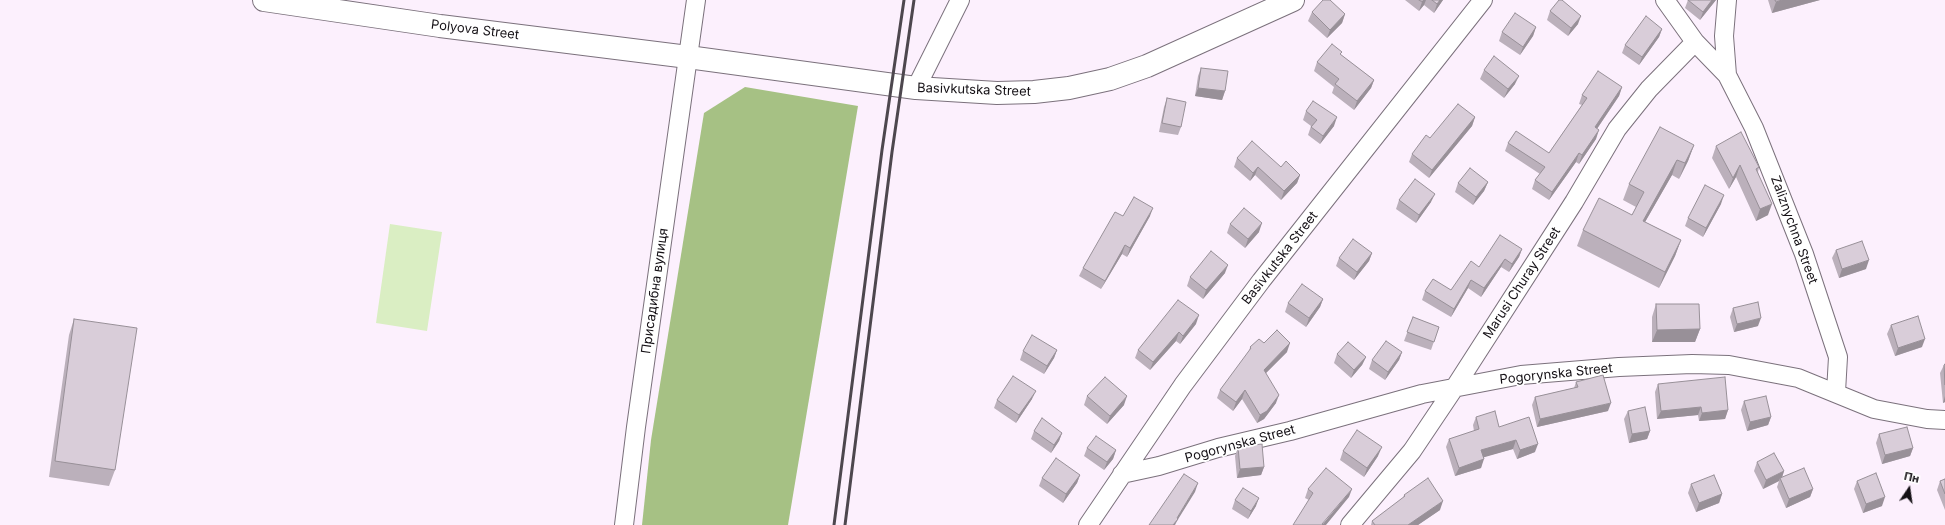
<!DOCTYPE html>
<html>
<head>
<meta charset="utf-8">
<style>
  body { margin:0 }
  #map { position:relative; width:1945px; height:525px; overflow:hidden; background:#fcf0fd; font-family:Inter,sans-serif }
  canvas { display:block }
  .north { position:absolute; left:1889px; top:469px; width:40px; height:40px; -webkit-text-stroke:3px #fff; paint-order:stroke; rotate:13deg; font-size:11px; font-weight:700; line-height:16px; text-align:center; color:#141015 }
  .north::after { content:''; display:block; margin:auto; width:14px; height:18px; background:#141015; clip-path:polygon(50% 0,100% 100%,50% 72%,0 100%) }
</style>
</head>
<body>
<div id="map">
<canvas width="1945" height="525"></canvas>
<div class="north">Пн</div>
</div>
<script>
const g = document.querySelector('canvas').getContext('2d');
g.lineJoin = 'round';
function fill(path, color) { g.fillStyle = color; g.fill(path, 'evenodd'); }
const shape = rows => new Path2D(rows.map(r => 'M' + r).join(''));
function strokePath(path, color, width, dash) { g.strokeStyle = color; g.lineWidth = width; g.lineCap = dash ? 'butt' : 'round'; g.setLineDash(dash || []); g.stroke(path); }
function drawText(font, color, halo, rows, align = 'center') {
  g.font = font + ' Inter,sans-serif'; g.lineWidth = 3.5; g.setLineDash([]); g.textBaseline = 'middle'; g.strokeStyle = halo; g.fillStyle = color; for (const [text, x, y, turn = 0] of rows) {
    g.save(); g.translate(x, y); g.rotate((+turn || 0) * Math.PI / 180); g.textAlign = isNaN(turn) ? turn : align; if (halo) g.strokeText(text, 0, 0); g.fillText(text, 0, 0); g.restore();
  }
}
fill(shape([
  [390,224,442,232,427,331,376,323]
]), '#daeec3');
fill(shape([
  [745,87,858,106,788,525,642,525,651,440,704,113]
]), '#a6c184');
const street = shape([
  [1665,0,1695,42,1727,75,1754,128,1804,254,1838,357,1836,392],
  [1727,75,1724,36,1727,0],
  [916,88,960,0],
  [1122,474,1159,466,1218,448,1290,431,1422,394,1521,375,1619,367,1692,364,1729,365,1798,378,1874,409,1927,419,1945,420],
  [624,525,636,427,696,0],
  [1088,525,1183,385,1261,281,1483,0],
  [1350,525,1412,451,1455,387,1574,202,1617,129,1649,89,1695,42]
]);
const primary = shape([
  [264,0,440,26,688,57,916,88,997,93,1034,92,1069,88,1110,79,1147,66,1293,0]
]);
strokePath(street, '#7b717c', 20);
strokePath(primary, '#7b717c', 24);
strokePath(street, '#fff', 18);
strokePath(primary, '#fff', 22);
strokePath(shape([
  [834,525,882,150,904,0],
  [845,525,892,152,914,0]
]), '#4d474e', 3);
fill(shape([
  [1405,0,1443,0,1434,13,1424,5,1419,11],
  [1688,0,1716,0,1700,20,1685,8],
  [1768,0,1820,0,1772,13],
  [1550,11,1578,24,1568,36,1547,20],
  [1312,12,1345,14,1342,23,1327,38,1308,21],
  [1536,27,1533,36,1520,55,1499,41,1502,32],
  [1662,29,1659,37,1639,65,1622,53,1625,45],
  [1341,55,1374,80,1371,88,1354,110,1332,93,1334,87,1314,71,1317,62],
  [1201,68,1225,91,1222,100,1195,96,1198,76],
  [1484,70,1515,84,1504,98,1480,79],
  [1622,87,1619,96,1597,129,1596,139,1579,164,1576,162,1549,200,1532,189,1535,180,1540,174,1505,151,1508,143,1549,153,1582,105,1579,104,1582,95],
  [1167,98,1181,127,1178,135,1159,132,1164,107],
  [1306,111,1334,126,1320,144,1308,135,1311,126,1303,120],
  [1475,117,1472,126,1429,178,1409,162,1412,154],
  [1694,145,1688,161,1679,179,1672,175,1645,222,1681,240,1675,256,1659,288,1577,246,1583,230,1632,215,1636,207,1623,200,1629,184],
  [1716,146,1759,167,1758,172,1768,215,1756,221,1736,177,1729,189,1712,158],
  [1237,158,1281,167,1300,175,1297,183,1281,200,1255,175,1250,181,1234,167],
  [1488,182,1484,191,1473,205,1455,192,1458,183],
  [1399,200,1431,202,1416,223,1396,209],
  [1721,204,1703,237,1685,226,1688,218],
  [1123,216,1150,216,1127,257,1122,254,1101,289,1079,276,1083,268],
  [1230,224,1259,232,1245,248,1227,233],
  [1522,249,1519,257,1509,272,1501,267,1481,297,1468,288,1451,317,1422,300,1425,291,1451,290,1479,267],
  [1836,250,1866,269,1839,278,1832,258],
  [1372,253,1369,261,1354,280,1336,266,1339,258],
  [1225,273,1203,299,1187,286,1190,277],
  [1323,299,1320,307,1306,327,1285,312,1288,303],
  [1656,304,1700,329,1695,342,1652,342,1652,317],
  [1733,308,1758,326,1734,332,1730,317],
  [1413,317,1439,327,1431,350,1404,341],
  [74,319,115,470,109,486,49,477,69,335],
  [1196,324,1180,344,1176,341,1150,370,1135,358,1138,350],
  [1891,325,1922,347,1895,356,1887,334],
  [1264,343,1287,352,1266,373,1276,403,1264,419,1257,423,1242,399,1233,411,1217,398,1220,390,1249,352,1250,347],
  [1057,350,1054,358,1044,374,1020,360,1023,351],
  [1402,352,1399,360,1385,380,1369,369,1372,360],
  [1337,354,1366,357,1362,365,1351,378,1334,363],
  [1945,364,1945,402,1943,403,1940,373,1944,365],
  [1576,382,1608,411,1537,427,1532,405,1535,397,1574,388],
  [1658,384,1728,410,1725,419,1699,421,1698,415,1657,419,1655,392],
  [1087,396,1124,405,1107,424,1084,405],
  [1032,399,1016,423,994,408,997,400],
  [1744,401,1771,417,1768,425,1747,431,1741,410],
  [1628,411,1650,431,1647,439,1629,443,1624,419],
  [1476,417,1499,427,1535,452,1517,459,1513,449,1483,457,1481,468,1455,476,1446,447,1449,439,1474,431,1473,425],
  [1034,431,1062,433,1059,441,1051,453,1031,439],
  [1879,434,1913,448,1910,456,1882,464,1876,443],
  [1238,447,1264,467,1261,475,1237,478,1235,456],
  [1087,448,1116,450,1113,459,1104,470,1084,456],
  [1343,451,1378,456,1364,477,1340,460],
  [1757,462,1784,471,1782,478,1813,489,1810,497,1786,508,1777,487,1779,481,1763,489,1754,471],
  [1080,475,1077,483,1063,503,1039,486,1042,478],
  [1945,479,1945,510,1937,490,1940,481],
  [1857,481,1882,506,1863,513,1854,489],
  [1691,484,1722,494,1719,503,1696,512,1688,493],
  [1308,489,1349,497,1309,500,1305,498],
  [1404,495,1440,510,1418,525,1371,525,1372,521,1403,498],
  [1235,500,1256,506,1248,519,1232,509]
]), '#bbb0bb');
fill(shape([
  [1424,0,1426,0,1424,5,1419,11,1422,2],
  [1440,0,1443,0,1434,13,1437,4],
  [1712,0,1716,0,1700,20,1703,12],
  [1782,0,1820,0,1772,13,1776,2],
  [1345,14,1342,23,1327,38,1330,30],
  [1581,16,1578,24,1568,36,1571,28],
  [1536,27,1533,36,1520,55,1523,47],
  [1662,29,1659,37,1639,65,1642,57],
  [1519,76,1515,84,1504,98,1508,89],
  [1374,80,1371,88,1354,110,1357,101],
  [1622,87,1619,96,1592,136,1595,127],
  [1198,88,1225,91,1222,100,1195,96],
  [1337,117,1334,126,1320,144,1323,136],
  [1475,117,1472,126,1429,178,1432,170],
  [1599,130,1596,139,1579,164,1582,155],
  [1694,145,1688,161,1679,179,1685,163],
  [1579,153,1576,162,1549,200,1552,192],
  [1677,160,1672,175,1637,236,1643,221],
  [1740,165,1736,177,1729,189,1733,178],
  [1258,167,1255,175,1250,181,1253,173],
  [1300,175,1297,183,1281,200,1284,191],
  [1488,182,1484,191,1473,205,1476,197],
  [1435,194,1431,202,1416,223,1419,215],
  [1724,195,1721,204,1703,237,1706,228],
  [1772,204,1768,215,1756,221,1760,209],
  [1153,208,1150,216,1127,257,1130,248],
  [1262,223,1259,232,1245,248,1248,239],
  [1681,240,1675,256,1659,288,1665,272],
  [1125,245,1122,254,1101,289,1105,281],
  [1522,249,1519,257,1509,272,1512,264],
  [1372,253,1369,261,1354,280,1357,272],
  [1505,259,1501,267,1481,297,1484,288],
  [1869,260,1866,269,1839,278,1842,269],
  [1228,265,1225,273,1203,299,1206,290],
  [1471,280,1468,288,1451,317,1454,309],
  [1323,299,1320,307,1306,327,1309,318],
  [1199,315,1196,324,1180,344,1183,336],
  [1761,318,1758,326,1734,332,1737,324],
  [1700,329,1695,342,1652,342,1657,330],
  [1179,332,1176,341,1150,370,1153,362],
  [1925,339,1922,347,1895,356,1898,348],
  [1290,343,1287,352,1261,378,1264,370],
  [1057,350,1054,358,1044,374,1047,366],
  [1402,352,1399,360,1385,380,1388,372],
  [1366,357,1362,365,1351,378,1354,370],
  [1245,390,1242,399,1233,411,1236,402],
  [1036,391,1032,399,1016,423,1019,415],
  [1279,395,1276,403,1264,419,1257,423,1260,415],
  [1127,396,1124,405,1107,424,1110,416],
  [1945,396,1945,402,1943,403],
  [1611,403,1608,411,1537,427,1540,419],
  [1701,407,1698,415,1657,419,1661,411],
  [1728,410,1725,419,1699,421,1702,413],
  [1771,417,1768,425,1747,431,1750,422],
  [1650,431,1647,439,1629,443,1632,434],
  [1062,433,1059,441,1051,453,1054,445],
  [1516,440,1513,449,1478,459,1481,450],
  [1538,444,1535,452,1517,459,1520,450],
  [1382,447,1378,456,1364,477,1367,468],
  [1913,448,1910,456,1882,464,1885,455],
  [1116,450,1113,459,1104,470,1107,462],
  [1484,459,1481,468,1455,476,1459,468],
  [1264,467,1261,475,1237,478,1240,469],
  [1784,471,1781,480,1780,478,1779,481,1763,489,1766,480],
  [1080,475,1077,483,1063,503,1066,494],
  [1198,483,1195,492,1177,521,1175,525,1173,525,1177,518],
  [1352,489,1349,497,1326,525,1322,525],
  [1813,489,1810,497,1786,508,1789,499],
  [1722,494,1719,503,1696,512,1699,503],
  [1885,497,1882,506,1863,513,1866,504],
  [1259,498,1256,506,1248,519,1251,511],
  [1443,501,1440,510,1418,525,1408,525]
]), '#989098');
const building = shape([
  [1323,0,1330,0,1345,14,1330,30,1312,12,1323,0],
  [1419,0,1424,0,1422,2,1419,0],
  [1432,0,1440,0,1437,4,1432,0],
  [1559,0,1562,0,1581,16,1571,28,1550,11,1559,0],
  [1688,0,1712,0,1703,12,1688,0],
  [1775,0,1782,0,1776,2,1775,0],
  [1515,13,1536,27,1523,47,1502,32,1515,13],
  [1646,16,1662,29,1642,57,1625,45,1646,16],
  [1332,44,1342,52,1340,54,1374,80,1357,101,1335,84,1339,79,1317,62,1332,44],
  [1494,56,1519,76,1508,89,1484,70,1494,56],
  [1201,68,1228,71,1225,91,1198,88,1201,68],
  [1598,71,1622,87,1595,127,1599,130,1582,155,1579,153,1552,192,1535,180,1545,167,1508,143,1516,131,1549,153,1587,98,1582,95,1598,71],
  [1167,98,1186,102,1181,127,1162,123,1167,98],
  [1313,101,1337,117,1323,136,1311,127,1317,120,1306,111,1313,101],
  [1458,104,1475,117,1432,170,1412,154,1426,135,1430,138,1458,104],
  [1660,127,1694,145,1685,163,1677,160,1643,221,1681,240,1665,272,1583,230,1599,198,1632,215,1644,192,1629,184,1660,127],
  [1741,132,1759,167,1756,169,1772,204,1760,209,1740,165,1733,178,1716,146,1741,132],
  [1252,141,1281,167,1286,161,1300,175,1284,191,1258,167,1253,173,1237,158,1252,141],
  [1470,168,1488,182,1476,197,1458,183,1470,168],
  [1415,179,1435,194,1419,215,1399,200,1415,179],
  [1705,185,1724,195,1706,228,1688,218,1705,185],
  [1134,197,1153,208,1130,248,1125,245,1105,281,1083,268,1115,212,1123,216,1134,197],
  [1244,208,1262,223,1248,239,1230,224,1244,208],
  [1500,235,1522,249,1512,264,1505,259,1484,288,1471,280,1454,309,1425,291,1433,279,1451,290,1471,261,1479,267,1500,235],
  [1353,239,1372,253,1357,272,1339,258,1353,239],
  [1862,241,1869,260,1842,269,1836,250,1862,241],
  [1211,251,1228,265,1206,290,1190,277,1211,251],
  [1302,284,1323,299,1309,318,1288,303,1302,284],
  [1178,300,1199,315,1183,336,1179,332,1153,362,1138,350,1178,300],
  [1758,302,1761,318,1737,324,1733,308,1758,302],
  [1656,304,1699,304,1700,329,1657,330,1656,304],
  [1918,316,1925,339,1898,348,1891,325,1918,316],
  [1413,317,1439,327,1434,342,1407,332,1413,317],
  [74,319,137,328,115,470,55,461,74,319],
  [1277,330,1290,343,1264,370,1279,395,1267,411,1260,415,1245,390,1236,402,1220,390,1251,348,1250,347,1259,339,1264,343,1277,330],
  [1032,335,1057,350,1047,366,1023,351,1032,335],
  [1386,341,1402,352,1388,372,1372,360,1386,341],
  [1348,342,1366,357,1354,370,1337,354,1348,342],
  [1945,364,1945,385,1944,365,1945,364],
  [1603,375,1611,403,1540,419,1535,397,1578,387,1576,382,1603,375],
  [1013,376,1036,391,1019,415,997,400,1013,376],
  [1105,377,1127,396,1110,416,1087,396,1105,377],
  [1725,377,1728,410,1702,413,1701,407,1661,411,1658,384,1725,377],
  [1766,396,1771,417,1750,422,1744,401,1766,396],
  [1645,407,1650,431,1632,434,1628,411,1645,407],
  [1495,411,1499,427,1529,417,1538,444,1520,450,1516,440,1481,450,1484,459,1459,468,1449,439,1479,429,1476,417,1495,411],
  [1042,418,1062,433,1054,445,1034,431,1042,418],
  [1907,427,1913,448,1885,455,1879,434,1907,427],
  [1357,430,1382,447,1367,468,1343,451,1357,430],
  [1096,436,1116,450,1107,462,1087,448,1096,436],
  [1262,444,1264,467,1240,469,1238,447,1262,444],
  [1774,453,1784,471,1766,480,1757,462,1774,453],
  [1056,458,1080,475,1066,494,1042,478,1056,458],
  [1326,468,1352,489,1322,524,1323,525,1293,525,1313,493,1308,489,1326,468],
  [1804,468,1813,489,1789,499,1780,478,1804,468],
  [1876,473,1885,497,1866,504,1857,481,1876,473],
  [1184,474,1198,483,1177,518,1178,519,1173,525,1149,525,1184,474],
  [1714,475,1722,494,1699,503,1691,484,1714,475],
  [1428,478,1443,501,1408,525,1375,525,1372,521,1405,496,1404,495,1428,478],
  [1945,479,1945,494,1940,481,1945,479],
  [1243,488,1259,498,1251,511,1235,500,1243,488]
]);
fill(building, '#d9cdd9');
strokePath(building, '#989098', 1);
drawText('13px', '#141015', '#fff', [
  ["Polyova Street",475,30,7],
  ["Basivkutska Street",974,90,2],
  ["Zaliznychna Street",1794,230,70],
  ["Basivkutska Street",1280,258,-52],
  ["Marusi Churay Street",1522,283,-57],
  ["Присадибна вулиця",655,291,-82],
  ["Pogorynska Street",1556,374,-6],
  ["Pogorynska Street",1240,444,-15]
]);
</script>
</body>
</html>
